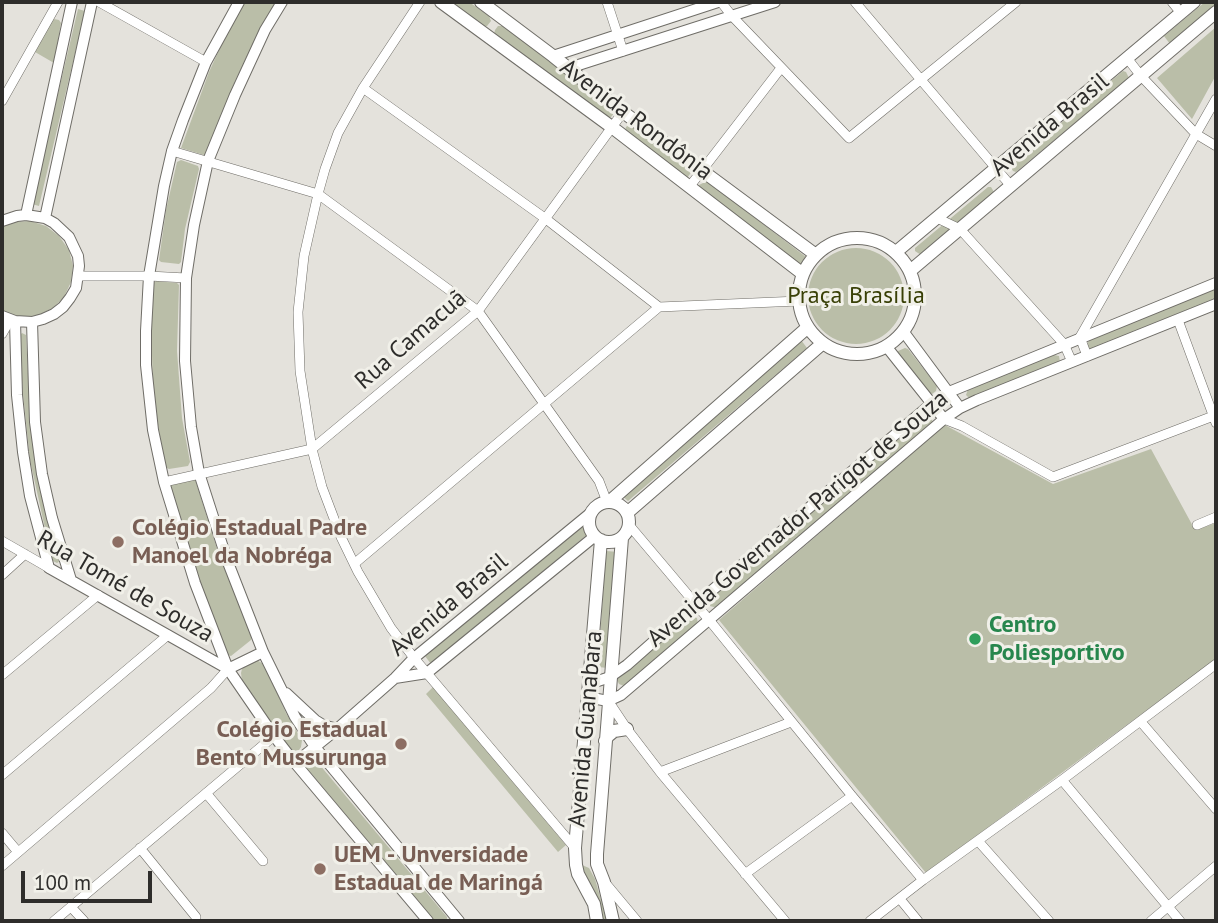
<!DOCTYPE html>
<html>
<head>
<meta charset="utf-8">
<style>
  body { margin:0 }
  #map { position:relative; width:1218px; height:923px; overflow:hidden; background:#e4e2dc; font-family:"PT Sans",sans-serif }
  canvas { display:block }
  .frame { position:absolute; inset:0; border:4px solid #2e2d2b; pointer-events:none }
  .scale { position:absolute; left:21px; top:871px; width:131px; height:32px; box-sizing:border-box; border:4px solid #2e2d2b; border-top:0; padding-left:9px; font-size:21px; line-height:24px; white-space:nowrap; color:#2e2d2b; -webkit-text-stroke:5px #f1f0e9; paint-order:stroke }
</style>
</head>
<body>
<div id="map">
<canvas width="1218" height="923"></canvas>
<div class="frame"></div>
<div class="scale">100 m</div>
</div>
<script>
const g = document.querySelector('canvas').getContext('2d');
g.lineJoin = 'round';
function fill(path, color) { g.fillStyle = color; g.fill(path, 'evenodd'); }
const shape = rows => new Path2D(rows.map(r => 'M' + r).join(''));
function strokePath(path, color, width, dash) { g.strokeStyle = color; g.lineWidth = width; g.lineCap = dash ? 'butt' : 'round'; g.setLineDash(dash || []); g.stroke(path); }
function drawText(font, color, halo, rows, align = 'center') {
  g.font = font + ' "PT Sans",sans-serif'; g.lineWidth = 6; g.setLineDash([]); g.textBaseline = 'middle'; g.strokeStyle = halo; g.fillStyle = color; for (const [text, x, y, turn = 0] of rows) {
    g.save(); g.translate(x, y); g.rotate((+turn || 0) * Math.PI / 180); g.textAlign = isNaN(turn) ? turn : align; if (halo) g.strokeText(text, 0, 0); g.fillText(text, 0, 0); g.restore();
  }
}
fill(shape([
  [245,2,276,2,235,81,207,156,181,148,209,72,225,37],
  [448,2,469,2,489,16,491,21,487,26,483,27],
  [1205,2,1216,2,1216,5,1170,44,1164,36],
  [78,9,85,11,39,206,32,204],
  [54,19,59,20,61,23,54,63,35,52,50,23],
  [498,26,504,26,615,108,615,112,611,117,607,117,494,34,495,30],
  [1216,27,1216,75,1192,119,1157,78],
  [1123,71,1126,72,1129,78,1016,172,1013,171,1010,166],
  [631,123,693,170,687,178,625,131,626,127],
  [181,160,198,166,199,169,185,229,181,262,179,264,161,262,159,260,166,210,177,162],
  [707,181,806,257,800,265,699,189,699,185],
  [988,187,991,187,994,192,921,255,915,251,915,248],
  [30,221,46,226,59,236,69,250,73,266,71,282,64,297,53,308,39,315,24,317,9,315,2,311,2,227,13,222],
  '808 296a48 48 0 1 1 96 0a48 48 0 1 1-96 0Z',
  [156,281,177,283,179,285,177,351,182,418,190,462,188,466,169,469,165,467,153,394,151,316,152,284],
  [1216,289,1216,301,1091,350,1089,348,1087,345,1089,340],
  [22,333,26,335,29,393,60,561,57,563,53,561,50,551,30,460,23,394,19,336],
  [801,340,807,348,628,501,621,495],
  [905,348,908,349,937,386,936,391,932,394,928,392,898,355,898,351],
  [1054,355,1059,356,1060,362,970,399,966,395,968,389],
  [925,417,931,418,933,422,717,608,710,606,710,598],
  [945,425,1053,484,1151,449,1195,530,1216,523,1216,659,926,873,719,620],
  [195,479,220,558,252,634,251,640,231,656,228,655,224,648,189,551,169,485],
  [585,523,589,533,431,664,425,656],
  [606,551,619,552,608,668,598,667],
  [690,616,697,618,698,624,624,686,619,684,617,680,619,675],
  [257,660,265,665,286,713,302,740,301,747,299,750,294,751,291,749,273,727,242,681,241,673,242,669,246,665],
  [433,687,566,845,558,852,426,694],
  [310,758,314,758,447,917,447,920,435,921,305,766,305,762],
  [582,865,589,868,595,879,607,921,603,921,600,910,581,866]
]), '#babea8');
const minor = shape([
  [99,2,206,62],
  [420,2,363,88,338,133,325,169,318,194,304,256,298,312,300,371,312,449,322,487,341,537,358,572,391,628,414,658,575,848],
  [607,2,623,51],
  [721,2,732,16,849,138,1016,2],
  [855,2,1011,186],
  [1172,2,1181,13],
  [1127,58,1141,76,1196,134,1216,146],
  [363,88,546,219,659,307,799,301],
  [2,101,58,2],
  [172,151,318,194,478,311,599,481,607,502],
  [690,186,781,68],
  [937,218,960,229,1064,344,1072,362],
  [79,276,149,276,186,278],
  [1178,320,1216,423],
  [2,334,10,320],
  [1087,356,1080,337,1216,99],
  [944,419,962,426,1053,477,1216,415],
  [164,482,312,449,478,311,623,112],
  [629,525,710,621,852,796,923,880],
  [1197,525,1216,517],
  [2,541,49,568],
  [354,564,659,307],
  [2,575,25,554],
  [2,675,98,595],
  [609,702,627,729,660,772,785,921],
  [1141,722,1216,809],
  [660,772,791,722],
  [2,775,168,635],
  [1062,780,1180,921],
  [206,793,263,861],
  [2,833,18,852],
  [979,842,1049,921],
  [140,848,196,917],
  [2,866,211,688,228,669],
  [745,874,852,796],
  [607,885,637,921],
  [900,899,918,921],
  [71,907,84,921],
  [54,921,274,736],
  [870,921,923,880,1062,780,1216,664],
  [1151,921,1216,866]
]);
const tertiary = shape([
  [239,2,206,62,183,120,172,151,164,186,149,276,146,331,146,365,153,430,164,482,195,583,228,669,274,736,295,763,428,921],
  [282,2,265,30,235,95,208,161,194,225,186,278,185,361,191,427,199,473,227,560,263,652,295,717,315,747,459,921],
  [553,56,718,2],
  [569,68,775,2],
  [26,215,72,2],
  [45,218,92,2],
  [2,221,17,216,26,215,45,218,54,223,69,237,78,256,79,266,76,288,70,298,63,307,54,314,43,319,32,322,15,321,2,316],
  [15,321,17,395,23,452,30,496,49,568,228,669],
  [32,322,35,422,42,474,52,518,71,580],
  [903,331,960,408],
  [886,346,944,419],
  [228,669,263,652],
  [395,678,427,673,595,536],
  [589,684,610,677,627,665,696,604,931,404,949,392,1216,283],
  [286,693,315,720,323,725,337,729],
  [587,697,608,701,621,695,944,419,960,408,977,400,1216,304],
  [295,763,337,729,395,678,414,658,593,511]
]);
const secondary = shape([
  [441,2,613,128,803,274],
  [481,2,553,56,623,112,816,255],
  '799 296a58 58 0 1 1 116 0a58 58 0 1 1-116 0Z',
  [896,252,1194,2],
  [910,271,1216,12],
  [609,502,808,327],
  '589 522a20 20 0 1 1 40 0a20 20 0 1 1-40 0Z',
  [627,513,823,343],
  [605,741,608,736,614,731,627,729],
  [597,921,594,904,578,874,576,865,575,848,601,540],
  [613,921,604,882,597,864,597,854,622,538]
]);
strokePath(minor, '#6f6d67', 10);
strokePath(tertiary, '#6f6d67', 12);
strokePath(secondary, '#6f6d67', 14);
strokePath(minor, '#fff', 9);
strokePath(tertiary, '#fff', 10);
strokePath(secondary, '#fff', 12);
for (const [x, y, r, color] of [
  [118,542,7,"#8d6e63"],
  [975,639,7,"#2e9e5b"],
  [401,744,7,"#8d6e63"],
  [320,869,7,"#8d6e63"]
]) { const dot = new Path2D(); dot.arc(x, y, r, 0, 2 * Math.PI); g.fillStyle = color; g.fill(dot); strokePath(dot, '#f1f0e9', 2.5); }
drawText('24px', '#2e2d2b', '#f1f0e9', [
  ["Avenida Rondônia",636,120,37],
  ["Avenida Brasil",1050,125,-40],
  ["Rua Camacuã",411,340,-41],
  ["Avenida Governador Parigot de Souza",798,519,-40],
  ["Rua Tomé de Souza",125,587,30],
  ["Avenida Brasil",449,605,-40],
  ["Avenida Guanabara",586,729,-85]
]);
drawText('24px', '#394007', '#f1f0e9', [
  ["Praça Brasília",856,296]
]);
drawText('bold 24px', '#785e54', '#f1f0e9', [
  ["Colégio Estadual Padre",132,528],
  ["Manoel da Nobréga",132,556],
  ["Colégio Estadual",387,730,"right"],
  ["Bento Mussurunga",387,758,"right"],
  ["UEM - Unversidade",334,855],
  ["Estadual de Maringá",334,883]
], 'left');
drawText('bold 24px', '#27864d', '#f1f0e9', [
  ["Centro",989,625],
  ["Poliesportivo",989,653]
], 'left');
</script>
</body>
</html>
